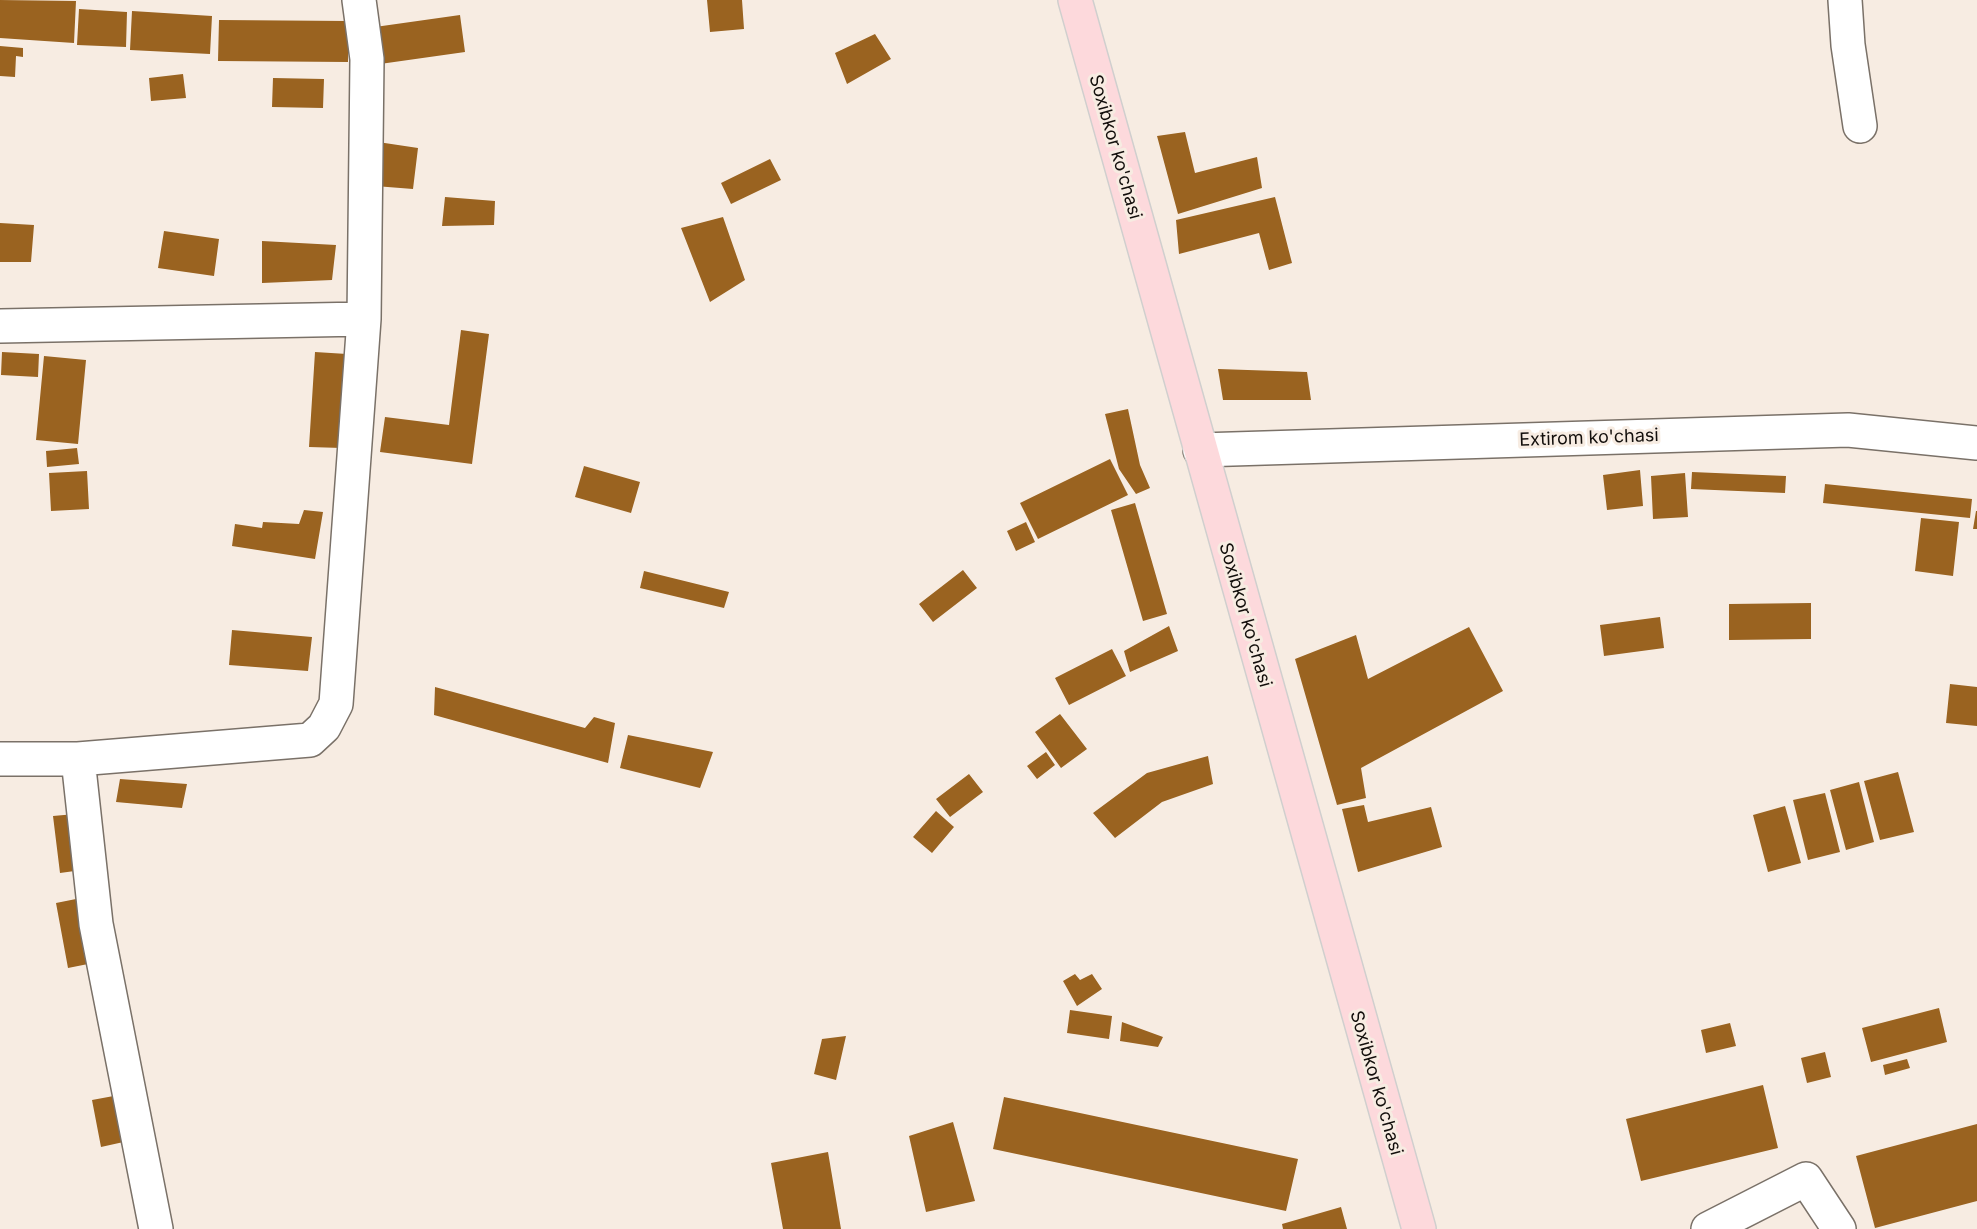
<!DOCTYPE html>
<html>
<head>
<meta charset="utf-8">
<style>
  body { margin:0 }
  canvas { display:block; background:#f7ece2 }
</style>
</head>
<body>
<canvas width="1977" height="1229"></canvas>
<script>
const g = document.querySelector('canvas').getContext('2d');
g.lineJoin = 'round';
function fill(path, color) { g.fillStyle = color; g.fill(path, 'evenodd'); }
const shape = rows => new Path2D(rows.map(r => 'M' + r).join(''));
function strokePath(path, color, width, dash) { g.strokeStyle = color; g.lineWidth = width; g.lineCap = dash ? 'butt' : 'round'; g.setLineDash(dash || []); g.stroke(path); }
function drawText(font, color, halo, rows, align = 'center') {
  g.font = font + ' Inter,sans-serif'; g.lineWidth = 6; g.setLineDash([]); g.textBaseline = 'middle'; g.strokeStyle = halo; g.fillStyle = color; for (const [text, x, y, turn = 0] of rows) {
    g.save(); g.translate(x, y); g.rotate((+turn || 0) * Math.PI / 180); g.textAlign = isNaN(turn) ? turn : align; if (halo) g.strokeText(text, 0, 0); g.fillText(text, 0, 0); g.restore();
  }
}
fill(shape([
  [0,0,76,1,74,43,0,38],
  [707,0,742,0,744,29,710,32],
  [79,9,127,12,126,47,77,45],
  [132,11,212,16,210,54,130,50],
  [460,15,465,52,380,64,375,27],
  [219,20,348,21,348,62,218,61],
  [875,34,891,59,847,84,835,53],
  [0,46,23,48,23,57,16,56,15,77,0,76],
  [183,74,186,98,151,101,149,78],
  [273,78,324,79,323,108,272,107],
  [1185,132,1195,173,1257,157,1262,188,1178,214,1157,136],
  [378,142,418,148,413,189,375,186],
  [770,159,781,180,731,204,721,183],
  [445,197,495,201,494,225,442,226],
  [1275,197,1292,263,1269,270,1259,233,1179,254,1176,220],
  [723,217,745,280,710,302,681,228],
  [0,223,34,225,31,262,0,262],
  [164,231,219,239,214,276,158,268],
  [262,241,336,245,332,280,262,283],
  [461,330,489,334,472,464,380,452,385,417,449,425],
  [2,352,39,354,38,377,1,375],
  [315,352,347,354,342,448,309,447],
  [44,356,86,360,78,444,36,440],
  [1218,369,1307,372,1311,400,1223,400],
  [1128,409,1140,465,1150,488,1136,494,1119,469,1105,414],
  [77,448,79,464,47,467,46,451],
  [1110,459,1128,495,1038,539,1020,503],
  [584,466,640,482,631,513,575,497],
  [1640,470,1643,506,1607,510,1603,475],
  [87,471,89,509,51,511,49,473],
  [1692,472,1786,476,1785,493,1691,489],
  [1685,473,1688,517,1653,519,1651,476],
  [1825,484,1972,499,1970,518,1823,503],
  [1135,503,1167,614,1143,621,1111,510],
  [304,510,323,512,315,559,232,546,235,524,262,528,263,522,299,524],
  [1976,511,1977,511,1977,529,1973,529],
  [1921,518,1959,522,1953,576,1915,571],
  [1026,522,1035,542,1016,551,1007,531],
  [963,570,977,588,933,622,919,604],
  [644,571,729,592,724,608,640,588],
  [1811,603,1811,639,1729,640,1729,604],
  [1660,617,1664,648,1604,656,1600,625],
  [1169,626,1178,651,1130,672,1124,651],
  [1469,627,1503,691,1361,768,1366,798,1337,805,1295,659,1356,635,1368,679],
  [232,630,312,637,308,671,229,665],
  [1112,649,1126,676,1069,705,1055,678],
  [1950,684,1977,687,1977,726,1946,723],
  [435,687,585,728,594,717,615,723,608,763,434,715],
  [1060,714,1087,749,1061,768,1035,732],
  [628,735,713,752,700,788,620,768],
  [1046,752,1055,765,1037,779,1027,766],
  [1208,756,1213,784,1162,802,1115,838,1093,813,1147,773],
  [1898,772,1914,832,1880,840,1864,781],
  [969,774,983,792,950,817,936,799],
  [120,779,187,784,182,808,116,802],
  [1859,782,1874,842,1846,850,1830,790],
  [1825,793,1840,852,1808,860,1793,800],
  [1364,805,1368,822,1431,807,1442,847,1358,872,1342,809],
  [1785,806,1801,863,1768,872,1753,815],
  [936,811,954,827,932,853,913,837],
  [75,814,82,870,60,873,53,816],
  [81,898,93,963,68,968,56,903],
  [1075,974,1080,980,1092,974,1102,989,1077,1006,1063,981],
  [1939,1008,1947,1042,1871,1062,1862,1028],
  [1070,1010,1112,1016,1109,1039,1067,1033],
  [1122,1022,1163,1037,1158,1047,1120,1041],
  [1730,1023,1736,1046,1706,1053,1701,1030],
  [846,1036,836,1080,814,1074,822,1039],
  [1825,1052,1831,1077,1807,1083,1801,1058],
  [1907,1059,1910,1068,1885,1075,1883,1065],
  [1763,1085,1778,1148,1641,1181,1626,1119],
  [119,1095,128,1141,101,1147,92,1100],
  [1004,1097,1298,1159,1286,1211,993,1149],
  [953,1122,975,1201,926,1212,909,1136],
  [1977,1124,1977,1201,1875,1228,1856,1156],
  [828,1152,841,1229,783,1229,771,1163],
  [1341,1207,1347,1229,1283,1229,1282,1224]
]), '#9a6320');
const minor = shape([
  [1845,0,1848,45,1860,126],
  [0,326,364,319],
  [1200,450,1848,430,1977,443],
  [0,759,78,759,310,740,324,727,336,704,364,319,367,59,359,0],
  [78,759,96,924,156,1229],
  [1708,1229,1806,1179,1839,1229]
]);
const major = shape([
  [1075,0,1419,1229]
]);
strokePath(minor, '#7a7168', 36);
strokePath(major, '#d0cfce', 36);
strokePath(minor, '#fff', 33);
strokePath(major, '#fdd9dc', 33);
drawText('18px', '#120e0b', '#f7ece2', [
  ["Soxibkor ko'chasi",1115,147,74],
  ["Extirom ko'chasi",1589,438,-2],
  ["Soxibkor ko'chasi",1245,615,74],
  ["Soxibkor ko'chasi",1376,1083,74]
]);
</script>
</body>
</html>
